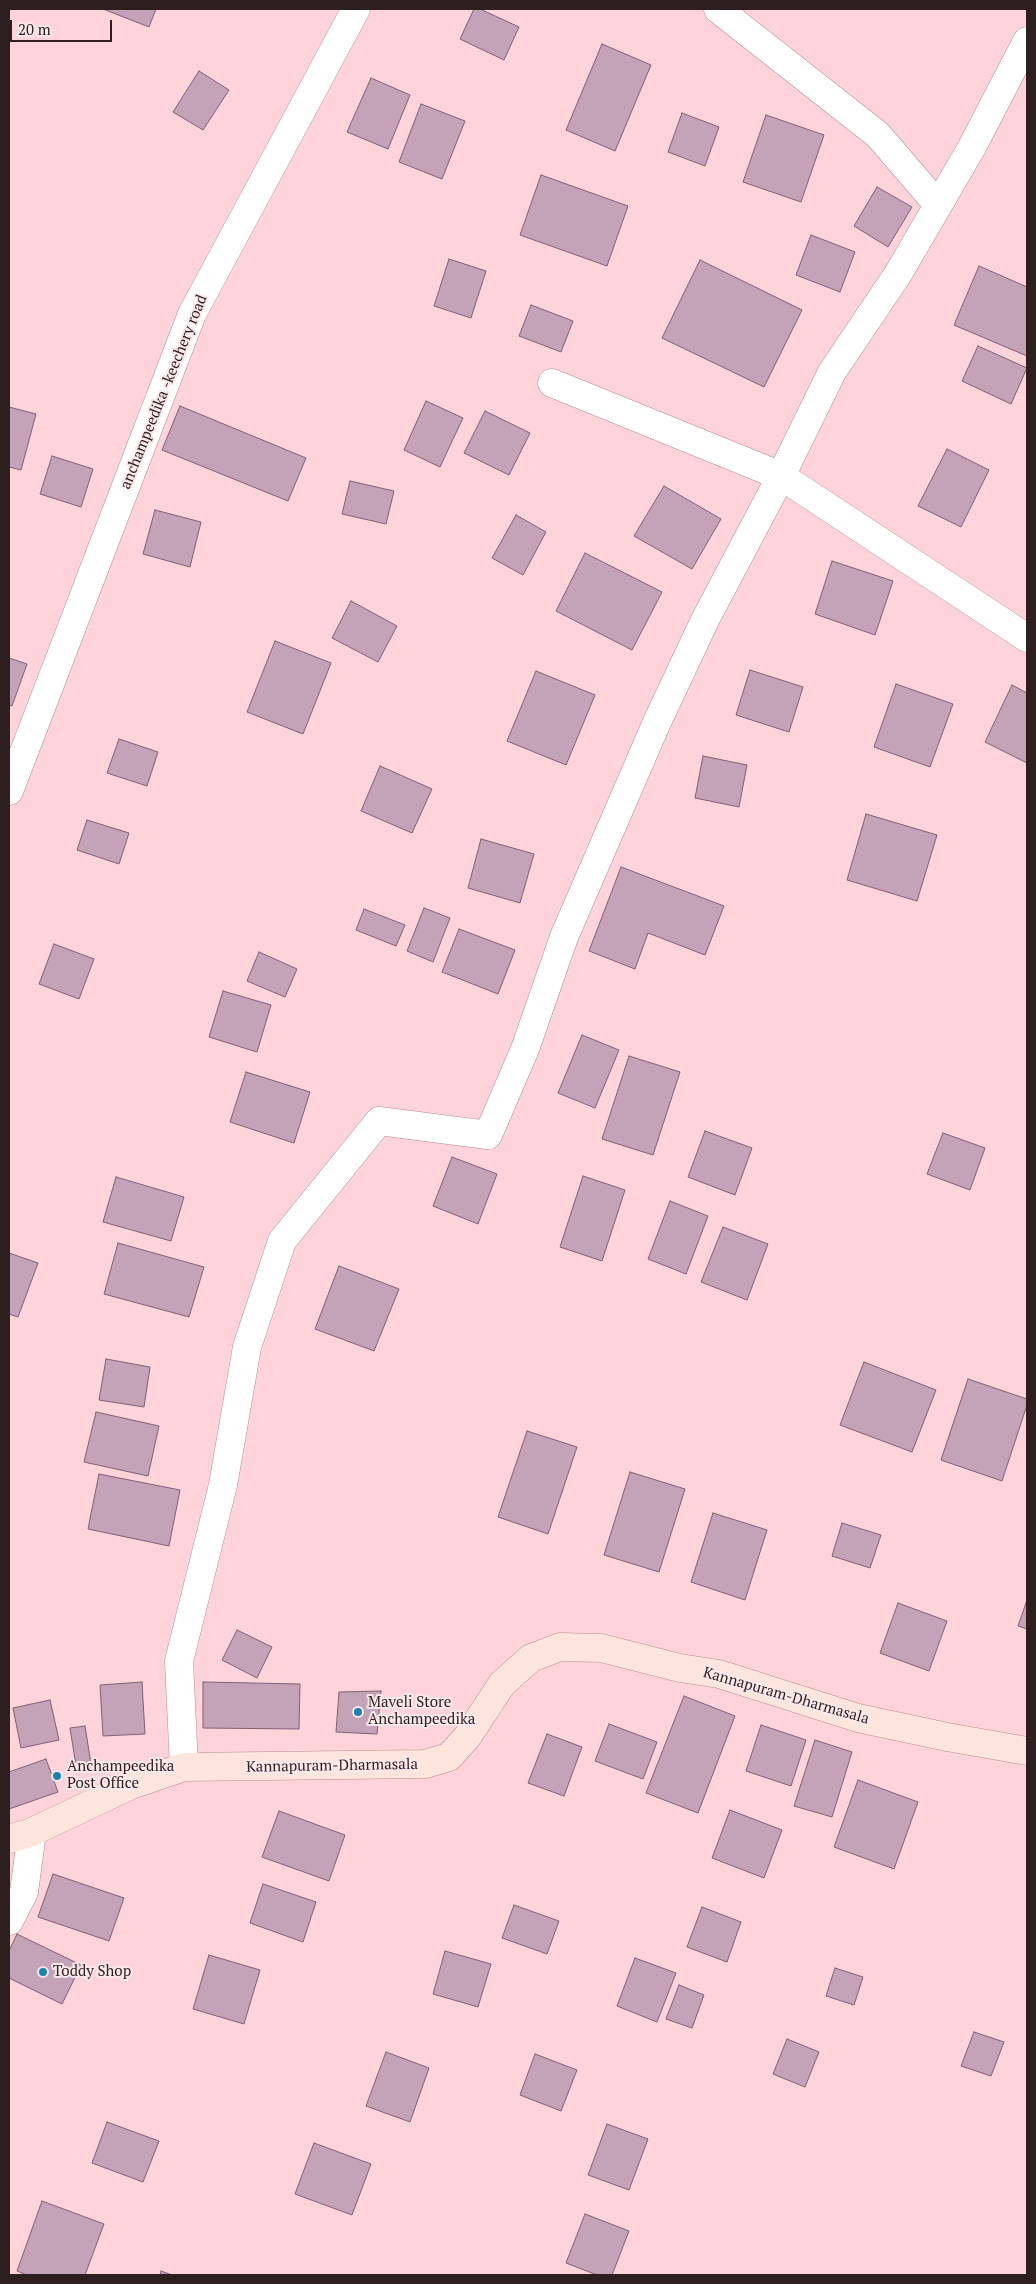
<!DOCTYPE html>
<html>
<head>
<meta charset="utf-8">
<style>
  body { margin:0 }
  #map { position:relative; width:1036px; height:2284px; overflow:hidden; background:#fed3da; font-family:"PT Serif",serif }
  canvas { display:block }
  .frame { position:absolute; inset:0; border:10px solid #2d1e20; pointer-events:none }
  .scale { position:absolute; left:10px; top:20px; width:102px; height:22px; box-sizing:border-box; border:2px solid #2d1e20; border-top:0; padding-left:6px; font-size:15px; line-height:18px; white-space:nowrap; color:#2d1e20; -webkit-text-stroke:4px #fae8eb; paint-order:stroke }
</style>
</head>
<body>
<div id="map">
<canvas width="1036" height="2284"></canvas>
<div class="frame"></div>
<div class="scale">20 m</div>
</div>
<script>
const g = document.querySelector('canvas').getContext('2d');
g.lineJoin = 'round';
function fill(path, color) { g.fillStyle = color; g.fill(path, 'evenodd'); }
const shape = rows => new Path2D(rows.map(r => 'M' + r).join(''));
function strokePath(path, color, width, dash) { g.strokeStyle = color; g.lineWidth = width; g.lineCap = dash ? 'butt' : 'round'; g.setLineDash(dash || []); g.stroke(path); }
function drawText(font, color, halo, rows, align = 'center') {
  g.font = font + ' "PT Serif",serif'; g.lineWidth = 4; g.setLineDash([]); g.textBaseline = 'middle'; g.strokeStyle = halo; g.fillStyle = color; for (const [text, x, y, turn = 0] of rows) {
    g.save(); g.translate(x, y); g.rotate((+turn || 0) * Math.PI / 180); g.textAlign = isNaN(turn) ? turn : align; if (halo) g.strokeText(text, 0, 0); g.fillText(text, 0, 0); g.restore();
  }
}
const building = shape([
  [103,9,156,9,149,27,103,9],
  [474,9,480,9,519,27,504,60,460,39,474,9],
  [602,44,651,65,615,151,566,130,602,44],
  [199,71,229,90,203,130,173,112,199,71],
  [371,78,410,95,388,149,347,132,371,78],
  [421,104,465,121,442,179,399,162,421,104],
  [682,113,719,127,705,166,668,152,682,113],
  [766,115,824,135,801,202,743,182,766,115],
  [541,175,628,206,607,266,520,235,541,175],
  [877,187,912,207,888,247,854,226,877,187],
  [811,235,855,252,840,292,796,275,811,235],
  [449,259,486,271,471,318,434,306,449,259],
  [700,260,802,310,764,387,662,338,700,260],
  [979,266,1027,287,1027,356,954,325,979,266],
  [531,305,573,321,561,352,519,336,531,305],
  [978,346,1027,368,1011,404,962,381,978,346],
  [426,401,463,418,440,467,404,450,426,401],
  [180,406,306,458,288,501,162,450,180,406],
  [9,407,36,414,21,470,9,467,9,407],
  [485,411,530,433,509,475,464,453,485,411],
  [947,449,989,470,961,527,918,506,947,449],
  [52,456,93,469,81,507,40,494,52,456],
  [350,481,394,491,386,524,342,514,350,481],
  [664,486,721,519,692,569,634,536,664,486],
  [155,510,201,522,190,567,143,554,155,510],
  [516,515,546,532,523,575,492,558,516,515],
  [585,553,662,592,632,650,556,611,585,553],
  [832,561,893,581,875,635,815,614,832,561],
  [351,601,397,626,378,662,332,638,351,601],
  [275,641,331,663,303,734,247,712,275,641],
  [9,658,27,664,12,706,9,705,9,658],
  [750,670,803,687,789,732,736,715,750,670],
  [536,671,595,695,566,765,507,741,536,671],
  [896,684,953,704,930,767,874,747,896,684],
  [1012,685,1027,693,1027,763,985,742,1012,685],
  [119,739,158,752,147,786,107,773,119,739],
  [703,756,747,765,739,807,695,798,703,756],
  [380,766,432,789,412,833,361,811,380,766],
  [866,814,937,835,917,901,847,880,866,814],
  [87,820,129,833,119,864,77,850,87,820],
  [481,839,534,854,520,903,468,888,481,839],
  [621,867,724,906,705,955,648,933,635,969,589,951,621,867],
  [424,908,450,918,433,962,407,951,424,908],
  [364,909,405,925,396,946,356,930,364,909],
  [459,929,515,950,498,994,442,972,459,929],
  [54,944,94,959,79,999,39,984,54,944],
  [259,952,297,969,285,997,247,981,259,952],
  [223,991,271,1005,257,1052,209,1037,223,991],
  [582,1035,619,1050,595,1108,558,1093,582,1035],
  [629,1056,680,1072,653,1155,602,1139,629,1056],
  [246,1072,310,1092,294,1143,230,1122,246,1072],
  [705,1131,752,1148,735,1195,688,1177,705,1131],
  [943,1133,985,1148,970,1190,927,1174,943,1133],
  [452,1157,497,1174,478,1224,433,1206,452,1157],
  [583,1176,625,1190,602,1261,560,1247,583,1176],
  [116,1177,184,1197,171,1241,103,1222,116,1177],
  [670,1201,708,1216,686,1274,648,1259,670,1201],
  [723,1227,768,1244,747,1300,701,1282,723,1227],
  [118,1243,204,1267,189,1317,104,1294,118,1243],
  [9,1253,38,1263,18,1317,9,1314,9,1253],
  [339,1266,399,1289,374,1351,315,1329,339,1266],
  [106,1359,150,1367,144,1407,99,1400,106,1359],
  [864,1362,936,1390,912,1452,840,1425,864,1362],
  [968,1379,1027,1399,1027,1405,1002,1481,941,1460,968,1379],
  [96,1412,159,1426,148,1476,84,1462,96,1412],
  [527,1431,577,1447,548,1534,498,1517,527,1431],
  [630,1472,685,1489,659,1572,604,1555,630,1472],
  [99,1474,180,1490,169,1546,88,1529,99,1474],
  [713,1513,767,1530,745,1600,691,1582,713,1513],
  [842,1523,881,1535,870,1568,832,1556,842,1523],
  [1027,1600,1027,1629,1018,1626,1027,1600],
  [898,1603,947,1621,929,1671,880,1653,898,1603],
  [237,1630,272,1647,257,1678,222,1660,237,1630],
  [142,1682,145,1734,103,1736,100,1685,142,1682],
  [203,1682,300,1684,299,1729,203,1728,203,1682],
  [381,1691,377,1734,336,1732,339,1692,381,1691],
  [684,1696,735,1716,698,1813,646,1793,684,1696],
  [50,1700,59,1740,21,1748,13,1708,50,1700],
  [609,1724,657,1742,643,1779,595,1761,609,1724],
  [761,1725,806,1740,791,1786,746,1771,761,1725],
  [85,1726,92,1770,77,1772,70,1728,85,1726],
  [547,1734,582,1747,564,1796,528,1783,547,1734],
  [815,1740,852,1752,832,1817,794,1806,815,1740],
  [46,1759,58,1792,9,1809,9,1772,46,1759],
  [858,1780,918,1802,894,1869,834,1847,858,1780],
  [730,1810,782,1830,764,1878,712,1858,730,1810],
  [279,1811,345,1835,329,1881,262,1857,279,1811],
  [53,1874,124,1898,109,1941,38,1917,53,1874],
  [263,1884,316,1902,303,1942,250,1923,263,1884],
  [514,1905,559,1921,547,1954,502,1938,514,1905],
  [702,1907,741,1922,727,1962,687,1947,702,1907],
  [17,1934,81,1965,62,2004,9,1978,9,1951,17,1934],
  [445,1951,491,1964,478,2007,433,1994,445,1951],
  [209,1955,260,1970,244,2024,193,2009,209,1955],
  [635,1958,676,1973,657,2022,617,2006,635,1958],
  [835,1968,863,1977,854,2005,826,1996,835,1968],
  [679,1985,704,1995,692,2028,666,2019,679,1985],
  [974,2032,1004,2042,991,2076,961,2066,974,2032],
  [787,2039,819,2052,805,2087,773,2074,787,2039],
  [386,2052,429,2068,410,2122,366,2106,386,2052],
  [535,2054,577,2070,561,2111,520,2095,535,2054],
  [107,2122,159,2141,143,2182,92,2163,107,2122],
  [607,2124,648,2139,629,2190,588,2175,607,2124],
  [314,2143,371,2164,352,2215,295,2194,314,2143],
  [42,2201,104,2224,85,2275,27,2275,17,2271,42,2201],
  [585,2214,629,2231,612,2275,597,2275,566,2263,585,2214],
  [161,2271,172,2275,160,2275,161,2271]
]);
fill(building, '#c4a2b7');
strokePath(building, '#7f6074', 1);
const minor = shape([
  [718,9,878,135,938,205],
  [552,383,781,476,1027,638],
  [9,791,192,314,356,9],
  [184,1767,179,1661,223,1485,247,1347,282,1241,379,1121,488,1135,525,1049,564,937,657,722,705,620,781,476,832,372,898,274,972,147,1027,41],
  [9,1921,24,1892,32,1832]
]);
const secondary = shape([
  [9,1839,32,1832,131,1785,184,1767,425,1764,449,1757,467,1737,502,1684,531,1658,560,1647,601,1648,680,1668,719,1674,858,1718,947,1737,1027,1751]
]);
strokePath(minor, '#b48c92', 29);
strokePath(secondary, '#b48c92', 29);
strokePath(minor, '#fff', 28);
strokePath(secondary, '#fde5de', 28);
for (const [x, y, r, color] of [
  [358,1712,5,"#1887ae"],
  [57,1776,5,"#1887ae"],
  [43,1972,5,"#1887ae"]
]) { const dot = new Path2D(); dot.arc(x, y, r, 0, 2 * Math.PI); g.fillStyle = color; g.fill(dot); strokePath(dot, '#fae8eb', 2); }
drawText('15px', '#2d1e20', '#fae8eb', [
  ["anchampeedika -keechery road",164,392,-68],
  ["Kannapuram-Dharmasala",786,1696,16],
  ["Kannapuram-Dharmasala",332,1766,-1]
]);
drawText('15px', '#2d1e20', '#fae8eb', [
  ["Maveli Store",368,1703],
  ["Anchampeedika",368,1720],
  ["Anchampeedika",67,1767],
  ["Post Office",67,1784],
  ["Toddy Shop",53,1972]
], 'left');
</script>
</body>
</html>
